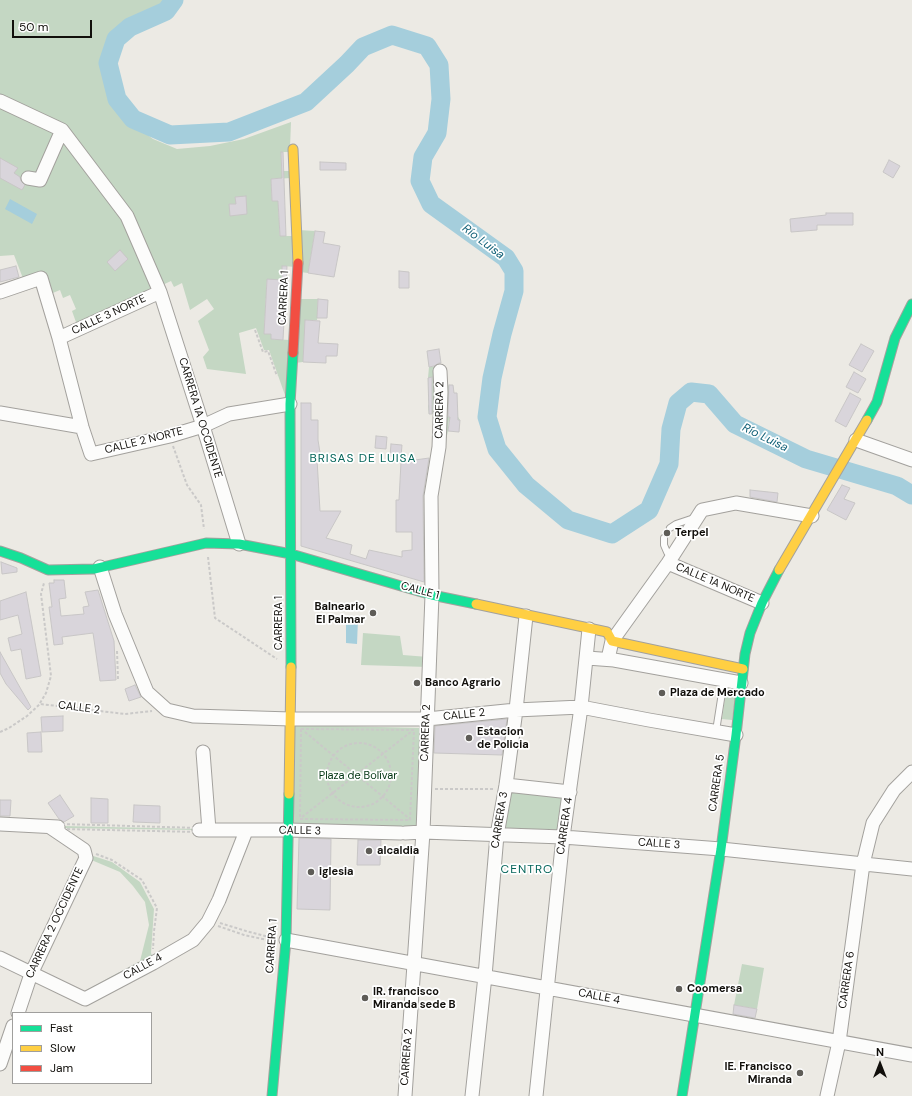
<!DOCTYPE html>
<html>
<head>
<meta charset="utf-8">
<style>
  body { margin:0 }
  #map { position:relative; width:912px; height:1096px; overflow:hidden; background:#eceae4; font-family:"DM Sans",sans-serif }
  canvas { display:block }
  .legend { position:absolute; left:12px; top:1012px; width:140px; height:72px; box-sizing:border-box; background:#fff; border:1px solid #a09f9d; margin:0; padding:5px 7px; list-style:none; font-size:12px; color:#110f0b }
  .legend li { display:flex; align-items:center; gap:8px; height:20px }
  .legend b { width:20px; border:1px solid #a09f9d }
  .north { position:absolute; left:860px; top:1044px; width:40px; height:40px; -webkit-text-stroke:3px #fff; paint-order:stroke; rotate:0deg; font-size:11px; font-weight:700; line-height:16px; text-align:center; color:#110f0b }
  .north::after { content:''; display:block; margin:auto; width:14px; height:18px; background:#110f0b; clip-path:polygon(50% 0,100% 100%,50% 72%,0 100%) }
  .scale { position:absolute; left:12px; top:20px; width:80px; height:18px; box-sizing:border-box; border:2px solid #110f0b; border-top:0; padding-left:5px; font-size:12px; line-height:14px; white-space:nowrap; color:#110f0b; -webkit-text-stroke:3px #fff; paint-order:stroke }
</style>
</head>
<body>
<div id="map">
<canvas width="912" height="1096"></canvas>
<ul class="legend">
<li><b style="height:5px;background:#16e098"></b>Fast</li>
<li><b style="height:5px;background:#ffcf43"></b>Slow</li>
<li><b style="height:5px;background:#f24e42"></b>Jam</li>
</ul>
<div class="north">N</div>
<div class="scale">50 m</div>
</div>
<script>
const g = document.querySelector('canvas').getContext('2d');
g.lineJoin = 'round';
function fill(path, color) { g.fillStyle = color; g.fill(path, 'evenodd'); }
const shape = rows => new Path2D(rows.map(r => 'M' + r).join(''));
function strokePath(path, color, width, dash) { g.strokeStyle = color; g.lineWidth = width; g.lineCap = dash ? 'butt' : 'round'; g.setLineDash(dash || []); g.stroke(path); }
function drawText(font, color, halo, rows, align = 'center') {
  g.font = font + ' "DM Sans",sans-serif'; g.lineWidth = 3.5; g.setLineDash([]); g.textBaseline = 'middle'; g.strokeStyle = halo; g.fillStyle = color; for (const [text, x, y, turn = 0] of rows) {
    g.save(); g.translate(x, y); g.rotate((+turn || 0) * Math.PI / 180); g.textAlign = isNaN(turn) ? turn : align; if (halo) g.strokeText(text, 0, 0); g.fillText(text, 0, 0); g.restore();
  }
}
fill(shape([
  [0,0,169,0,163,8,128,26,114,39,105,63,113,100,131,122,153,139,177,149,210,146,244,139,291,122,290,148,291,152,281,152,282,171,292,171,292,178,271,179,272,201,278,201,280,236,294,236,296,267,283,266,282,280,267,280,264,333,271,334,271,339,290,340,286,398,269,350,264,350,256,328,239,333,246,374,207,369,203,357,209,350,198,321,214,309,207,299,190,310,182,283,174,287,171,281,77,325,72,311,76,309,70,295,63,298,60,290,48,295,42,276,24,281,14,255,0,256],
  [298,230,315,231,308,273,300,272],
  [299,299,318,299,317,320,306,320,303,362,295,363],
  [442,365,444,386,453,385,454,402,453,404,445,405,445,417,458,417,460,420,449,419,448,431,444,449,438,413,429,414,428,406,429,404,428,378,429,367],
  [363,633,400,636,403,655,428,657,428,667,361,665],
  [727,684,737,686,732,720,722,719],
  [295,725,422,728,420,827,293,824],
  [508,788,566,794,560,834,501,832],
  [63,826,198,829,198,830,63,828],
  [87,854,112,862,140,882,154,909,151,953,153,958,88,993,83,992,140,961,149,925,145,902,133,886,120,872,89,859],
  [742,964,764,968,757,1009,734,1005]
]), '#c4d7c3');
fill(shape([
  [10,199,37,214,32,224,5,209],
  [346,618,358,619,357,644,346,643]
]), '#a5cedc');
strokePath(shape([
  [174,0,166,11,130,27,116,39,108,63,117,99,133,119,170,135,229,132,306,102,347,64,363,47,392,35,427,46,439,65,441,99,437,133,423,157,420,181,431,204,506,258,514,271,514,291,502,334,492,378,487,417,497,449,526,485,568,520,612,534,649,510,669,464,671,429,678,403,691,392,709,394,735,424,806,459,897,486,912,495]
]), '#a5cedc', 19);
const building = shape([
  [281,152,283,152,286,236,280,236,278,201,272,201,271,179,282,178,281,152],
  [0,158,18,168,14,173,20,177,21,181,25,185,22,190,0,178,0,158],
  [889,160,900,166,893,178,883,172,889,160],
  [320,162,346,163,346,170,320,170,320,162],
  [246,196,247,214,230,216,229,204,236,204,235,197,246,196],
  [826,213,853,213,853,225,817,225,817,230,791,232,790,219,826,215,826,213],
  [315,231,325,232,323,243,340,246,334,277,308,273,315,231],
  [120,250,128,259,115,271,107,262,120,250],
  [16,266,19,277,0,282,0,270,16,266],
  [282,266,287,266,283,340,271,339,271,334,264,334,267,279,282,280,282,266],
  [399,271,409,272,409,288,399,288,399,271],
  [318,299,328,300,327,318,317,318,318,299],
  [305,320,320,321,318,343,338,344,337,356,326,356,326,363,303,362,305,320],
  [861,344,874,351,862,372,849,365,861,344],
  [439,349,441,363,439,363,434,366,429,367,427,351,439,349],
  [854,372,866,379,858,393,846,387,854,372],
  [432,377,432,414,429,414,428,378,432,377],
  [449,385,453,385,454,393,457,393,458,420,460,420,459,432,448,431,450,417,448,417,449,385],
  [850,393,861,399,846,427,835,421,850,393],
  [301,403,311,403,311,420,318,420,318,440,321,459,317,459,320,511,341,511,326,538,352,545,350,554,366,559,369,550,402,557,402,551,412,550,412,532,396,532,396,500,399,500,401,462,429,458,423,496,424,582,301,546,301,403],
  [376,436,387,437,386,449,375,448,376,436],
  [391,444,402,445,401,457,390,456,391,444],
  [842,485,850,488,844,499,855,503,846,520,827,510,842,485],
  [750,490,778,493,777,502,750,497,750,490],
  [1,562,17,568,17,572,2,574,1,562],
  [54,580,64,580,66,598,59,599,61,616,84,614,83,607,89,606,85,592,98,590,114,641,116,680,100,681,93,633,62,637,63,644,54,645,49,607,52,607,49,583,54,583,54,580],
  [26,592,41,676,26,679,21,649,11,651,8,638,22,634,18,615,0,620,0,601,26,592],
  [0,652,31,707,28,710,6,684,0,673,0,652],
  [135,685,141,697,129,701,125,689,135,685],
  [63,716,63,731,42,732,41,717,63,716],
  [507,719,502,755,434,753,435,726,507,719],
  [41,732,42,752,28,752,27,733,41,732],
  [60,795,74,816,64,822,59,819,48,803,60,795],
  [91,798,108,799,108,823,91,823,91,798],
  [0,800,11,800,10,816,0,816,0,800],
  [134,805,160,806,160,823,133,822,134,805],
  [299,838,331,839,330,910,297,909,299,838],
  [358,840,381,840,380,865,357,865,358,840],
  [734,1005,757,1009,755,1018,733,1014,734,1005]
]);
fill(building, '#d9d5db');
strokePath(building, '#c8c6c6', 1);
const lane = shape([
  [670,528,676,524,694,518],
  [664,538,664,545,667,552,671,558],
  [716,731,724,680]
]);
const street = shape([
  [0,101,62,130,127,216,160,292,203,426,239,544],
  [28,178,40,180,62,130],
  [0,292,41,278,59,338,82,427,91,454,170,436,203,426,229,414,290,404],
  [59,338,160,292],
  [0,413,82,427],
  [856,440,912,460],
  [668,563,762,603],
  [100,567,115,614,147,692,167,710,193,716,291,719,427,719,516,710,581,707,649,720,736,735],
  [587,658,614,660,741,683],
  [608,659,612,641,668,563,702,510,736,503,812,516],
  [203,752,209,830],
  [506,785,570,792],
  [0,824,58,827],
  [199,830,288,830,401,833],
  [405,833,423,832,563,837,721,849,912,869],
  [286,940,912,1055],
  [0,958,85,999,153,963,193,940,208,922,219,900,246,831],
  [18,1013,31,974,86,858,84,850,50,827],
  [0,1064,13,1026],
  [405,1096,423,832,432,595,431,496,439,447,441,392,440,371],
  [472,1096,485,976,497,835,506,785,516,710,526,616],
  [536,1096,563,837,581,707,589,629],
  [827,1096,839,1042,863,864,873,823,894,790,912,772]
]);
const fast = shape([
  [867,420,877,402,895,338,912,304],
  [0,551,21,558,48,570,94,569,206,543,239,544,291,554,432,595,476,604],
  [291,667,290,404,293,353],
  [272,1096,286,940,289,794],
  [682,1096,721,849,736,735,745,654,750,633,762,603,779,570]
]);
const slow = shape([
  [293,149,298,263],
  [779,570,867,420],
  [476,604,607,632,612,641,743,669],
  [289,794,291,667]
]);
const jam = shape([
  [293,353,298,263]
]);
strokePath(lane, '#a3a19d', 8);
strokePath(street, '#a3a19d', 15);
strokePath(fast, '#a3a19d', 11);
strokePath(slow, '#a3a19d', 11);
strokePath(jam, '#a3a19d', 11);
strokePath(shape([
  [255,330,263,352,268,351,277,376],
  [173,446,187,485,201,505,204,529],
  [208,557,215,618,277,659],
  [117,651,118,679],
  [40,703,46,693,51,676,41,594,44,583],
  [301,729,414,730,410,820,300,819,301,729],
  [0,732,9,728,27,716,40,704,125,714,152,711],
  [305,732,411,820],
  '327 775a32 32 0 1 1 64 0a32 32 0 1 1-64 0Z',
  [435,789,495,789],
  [302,817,412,731],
  [62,824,199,828,199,832,62,829,62,824],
  [96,854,112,860,142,880,157,908,154,931,153,949],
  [220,923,246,931,273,938],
  [218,926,244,935,272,941]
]), '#cac9c8', 2, [3, 2]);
strokePath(lane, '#fcfcfb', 6);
strokePath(street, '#fcfcfb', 13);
strokePath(fast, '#16e098', 9);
strokePath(slow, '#ffcf43', 9);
strokePath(jam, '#f24e42', 9);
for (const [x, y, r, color] of [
  [667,533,4,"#5e5c57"],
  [373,613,4,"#5e5c57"],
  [417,683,4,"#5e5c57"],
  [662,693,4,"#5e5c57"],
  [469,738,4,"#5e5c57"],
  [369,851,4,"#5e5c57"],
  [311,872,4,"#5e5c57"],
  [679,989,4,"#5e5c57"],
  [365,998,4,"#5e5c57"],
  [800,1073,4,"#5e5c57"]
]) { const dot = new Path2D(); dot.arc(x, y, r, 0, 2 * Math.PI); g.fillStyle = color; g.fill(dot); strokePath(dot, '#fff', 1.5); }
drawText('11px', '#110f0b', '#fff', [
  ["CARRERA 1",284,298,-87],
  ["CALLE 3 NORTE",109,315,-25],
  ["CARRERA 2",440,410,-89],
  ["CARRERA 1A OCCIDENTE",200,418,73],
  ["CALLE 2 NORTE",144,441,-14],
  ["CALLE 1A NORTE",715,583,23],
  ["CALLE 1",420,591,15],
  ["CARRERA 1",279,623,-90],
  ["CALLE 2",79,708,7],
  ["CALLE 2",464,715,-6],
  ["CARRERA 2",426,733,-88],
  ["CARRERA 5",717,783,-82],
  ["CARRERA 3",500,820,-81],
  ["CARRERA 4",565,826,-82],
  ["CALLE 3",300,831,1],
  ["CALLE 3",659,844,4],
  ["CARRERA 2 OCCIDENTE",55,923,-65],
  ["CARRERA 1",272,946,-86],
  ["CALLE 4",143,967,-29],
  ["CARRERA 6",847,980,-82],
  ["CALLE 4",599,997,11],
  ["CARRERA 2",407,1057,-86]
]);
drawText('bold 11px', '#110f0b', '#fff', [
  ["Terpel",675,533],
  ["Balneario",365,607,"right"],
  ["El Palmar",365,620,"right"],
  ["Banco Agrario",425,683],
  ["Plaza de Mercado",670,693],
  ["Estacion",477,732],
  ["de Policia",477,745],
  ["alcaldia",377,851],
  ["iglesia",319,872],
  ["Coomersa",687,989],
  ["IR. francisco",373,992],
  ["Miranda sede B",373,1005],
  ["IE. Francisco",792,1067,"right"],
  ["Miranda",792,1080,"right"]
], 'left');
drawText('11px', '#003411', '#fff', [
  ["Plaza de Bolívar",358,776]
]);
drawText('italic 12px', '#126178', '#fff', [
  ["Río Luisa",483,242,37],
  ["Río Luisa",765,438,26]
]);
g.letterSpacing = '1px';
drawText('12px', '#05655a', '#fff', [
  ["BRISAS DE LUISA",363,459],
  ["CENTRO",527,870]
]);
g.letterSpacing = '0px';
</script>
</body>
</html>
